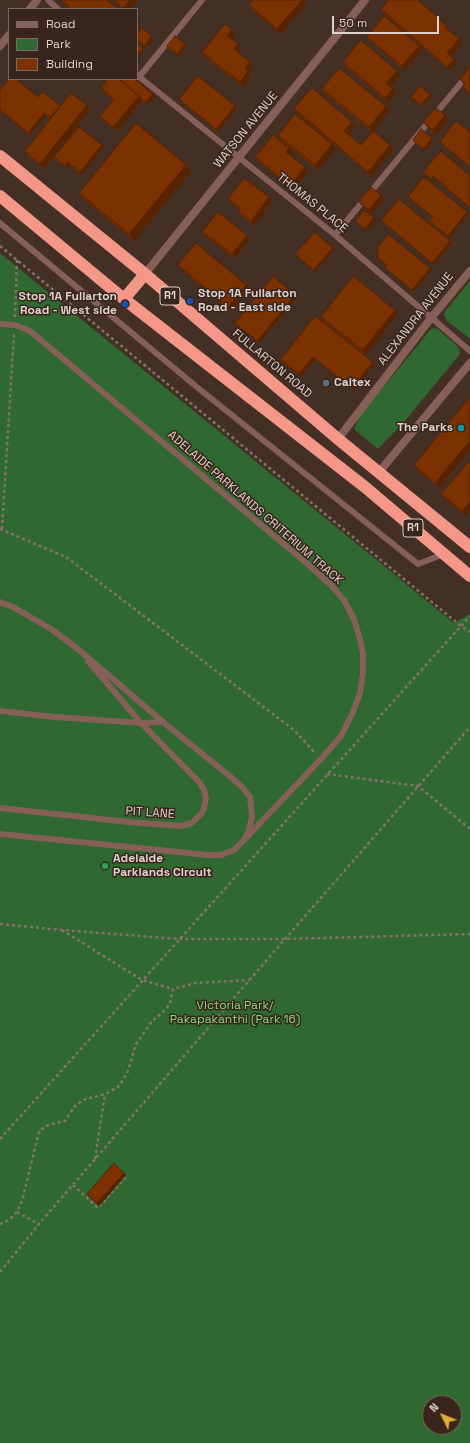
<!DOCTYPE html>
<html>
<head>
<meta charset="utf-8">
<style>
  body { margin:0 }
  #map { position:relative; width:470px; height:1443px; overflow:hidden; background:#442f25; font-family:"Space Grotesk",sans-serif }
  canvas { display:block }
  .legend { position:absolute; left:8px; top:8px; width:130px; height:72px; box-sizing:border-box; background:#39251b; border:1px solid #7b6a61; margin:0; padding:5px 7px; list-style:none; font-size:12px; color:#dfd1cb }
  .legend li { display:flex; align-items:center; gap:8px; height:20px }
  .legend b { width:20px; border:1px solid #7b6a61 }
  .north { position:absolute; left:422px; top:1395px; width:40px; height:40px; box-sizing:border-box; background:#39251b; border:1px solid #7b6a61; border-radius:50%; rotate:313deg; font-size:11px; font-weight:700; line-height:16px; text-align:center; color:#dfd1cb }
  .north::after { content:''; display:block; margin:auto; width:14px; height:18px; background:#e1af34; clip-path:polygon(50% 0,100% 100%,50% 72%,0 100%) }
  .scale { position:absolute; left:332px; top:16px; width:107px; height:18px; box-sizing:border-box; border:2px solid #dfd1cb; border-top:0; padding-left:5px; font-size:12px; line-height:14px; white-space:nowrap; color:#dfd1cb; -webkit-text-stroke:3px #39251b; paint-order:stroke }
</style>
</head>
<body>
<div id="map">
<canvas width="470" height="1443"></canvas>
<ul class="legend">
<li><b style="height:5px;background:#865f59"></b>Road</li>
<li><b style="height:11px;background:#2f6830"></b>Park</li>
<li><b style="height:11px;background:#7c3200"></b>Building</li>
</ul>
<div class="north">N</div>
<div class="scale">50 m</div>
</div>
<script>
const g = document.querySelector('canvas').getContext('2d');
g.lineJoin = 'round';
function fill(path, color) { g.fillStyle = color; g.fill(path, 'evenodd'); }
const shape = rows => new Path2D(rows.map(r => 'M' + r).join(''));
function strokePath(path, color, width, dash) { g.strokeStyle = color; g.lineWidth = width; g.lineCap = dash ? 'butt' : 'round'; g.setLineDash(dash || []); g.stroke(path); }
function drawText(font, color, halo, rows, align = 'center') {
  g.font = font + ' "Space Grotesk",sans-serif'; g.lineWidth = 3; g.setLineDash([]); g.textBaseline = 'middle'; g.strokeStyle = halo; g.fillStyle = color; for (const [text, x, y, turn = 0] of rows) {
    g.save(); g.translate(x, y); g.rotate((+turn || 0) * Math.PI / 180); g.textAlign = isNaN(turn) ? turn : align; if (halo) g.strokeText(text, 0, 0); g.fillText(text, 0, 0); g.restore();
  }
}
fill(shape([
  [0,253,454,623,470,614,470,1443,0,1443],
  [430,1403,454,1403,454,1427,430,1427],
  [470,281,470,337,469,338,447,321,444,315,446,310],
  [434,328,438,329,458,347,460,351,459,355,405,421,378,449,354,429,361,414,431,329]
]), '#2f6830');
strokePath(shape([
  [0,246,461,626,470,632],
  [15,317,17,260],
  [0,529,66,557,294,730,315,753],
  [2,529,14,334],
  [327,774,418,786,470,829],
  [0,924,61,930,179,939,285,939,470,934],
  [62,930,142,980,173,989],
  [0,1139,470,616],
  [95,1159,105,1094],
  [73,1185,98,1208,126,1177],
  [17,1212,39,1224],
  [0,1224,9,1220,17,1212,22,1201,39,1131,48,1125,65,1121,75,1106,83,1100,105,1094,118,1087,127,1074,136,1044,152,1021,162,1013,170,1004,173,989,196,983,249,980],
  [0,1272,39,1224,285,939,470,727]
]), '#85736b', 2.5, [3, 3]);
strokePath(shape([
  [48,0,58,9],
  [137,75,335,235,470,351],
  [139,77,202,0],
  [0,223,198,388,418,564,444,554],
  [335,235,470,72],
  [0,324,15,325,30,331,311,567,331,585,344,600,354,619,360,639,363,654,363,673,360,693,353,712,341,736,321,759,244,840],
  [0,602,13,607,51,629,78,649,163,722,232,778,242,787,250,797,252,816,249,830,244,840,234,850,221,855,208,855,0,834],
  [0,711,55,717,141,723,163,722],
  [0,808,129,822,181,826,192,823,202,813,204,808,206,798,204,790,200,783,141,723,88,661]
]), '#865f59', 6);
strokePath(shape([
  [30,9,37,0],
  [0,46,9,35],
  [145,274,365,0],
  [338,439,431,318,470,271],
  [379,472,470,363]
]), '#865f59', 8);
strokePath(shape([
  [0,156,145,274,338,439,470,547],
  [0,196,124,299,365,487,470,576],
  [124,299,145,274]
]), '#f59788', 12);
fill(shape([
  [61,0,118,9,70,9,64,5],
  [112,0,138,0,130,9,122,9],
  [253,0,305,0,307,3,281,34,252,10,249,5],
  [381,9,450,30,449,30,459,39,462,44,451,57,457,63,450,71,384,14],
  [232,30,235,35,231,39,241,49,238,52,250,62,253,67,248,73,251,77,243,87,205,57,202,52],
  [367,37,419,46,423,50,405,71,370,41],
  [167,46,187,46,179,56,168,48],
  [343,62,397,71,400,76,390,87,396,93,388,103,346,67],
  [470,67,470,95,466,91,463,87,464,85,460,79],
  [101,88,153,94,155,96,148,105,141,99,142,101,117,131,104,121,100,116,113,100,104,93],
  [322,89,386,106,389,111,372,132,325,94],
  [0,90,38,97,60,106,87,105,90,110,44,168,28,156,25,151,50,119,46,115,30,135,0,111],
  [430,94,432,96,423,107,413,99,411,97],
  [179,99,235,106,237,108,218,132,181,102],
  [294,108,356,126,349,134,361,145,390,145,394,150,371,176,297,113],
  [445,115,448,120,436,135,427,127,423,122],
  [470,132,470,168,441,144,440,142],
  [278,135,332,144,335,149,318,170,281,140],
  [413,140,433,141,425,151,414,142],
  [103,148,81,175,69,165,67,168,56,160,54,157],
  [293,153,291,155,305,167,308,172,293,190,258,161,255,157],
  [191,172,134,241,83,199,79,193],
  [423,172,470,176,470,209,435,179,432,181],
  [269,197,272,202,254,226,241,215,238,211,239,209,232,204,228,199],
  [408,197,469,214,449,238,431,223,429,221,432,217,409,199],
  [384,199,372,214,362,206,359,202],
  [381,220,450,241,452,243,434,265,383,223],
  [355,221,376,221,367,231,357,223],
  [202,232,247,235,250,239,235,259,205,236],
  [334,250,315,272,297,256,295,254],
  [378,258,432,270,413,292,387,270,385,268,387,266,380,260],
  [178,265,250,289,231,312,181,269],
  [297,297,259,343,236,325,235,323],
  [398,314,366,355,324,322,321,317],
  [315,316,373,362,374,365,353,391,315,359,301,377,282,362,281,359],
  [470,397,439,488,417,470,414,465],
  [470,460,465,516,445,499,441,494],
  [126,1175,99,1206,89,1197,87,1194]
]), '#6b2b00');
fill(shape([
  [130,0,138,0,130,9,124,9,123,8],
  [302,0,305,0,307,3,281,34,277,29],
  [232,30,235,35,231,41,227,36],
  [152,36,154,39,145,49,144,46],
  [459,39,462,44,450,58,447,53],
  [185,44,187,46,179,56,177,54],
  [238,44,241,49,237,53,234,49],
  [419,46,423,50,405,71,402,66],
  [143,48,144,51,137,59,137,55],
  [454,59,457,63,450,71,447,67],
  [250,62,253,67,248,73,251,77,243,87,240,82,245,68],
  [397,71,400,76,389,88,386,83],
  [393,89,396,93,388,103,385,98],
  [153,94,155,96,148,105,146,102],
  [430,94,432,96,423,107,421,105],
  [139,96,142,101,117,131,113,127],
  [87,105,90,110,44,168,40,164],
  [60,106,61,108,52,120,50,117],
  [235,106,237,108,218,132,216,129],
  [386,106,389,111,372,132,369,127],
  [44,113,46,115,30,135,28,133],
  [445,115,448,120,436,135,433,130],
  [352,122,356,126,348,136,344,131],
  [432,138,433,141,425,151,423,149],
  [332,144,335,149,318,170,315,165],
  [102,145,103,148,81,175,80,172],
  [390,145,394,150,371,176,368,172],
  [289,148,293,153,290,156,286,152],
  [68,162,69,165,67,168,65,166],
  [186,165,191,172,134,241,129,234],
  [305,167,308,172,293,190,290,186],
  [433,176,435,179,432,181,431,179],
  [381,195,384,199,372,214,369,210],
  [269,197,272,202,254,226,251,221],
  [467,212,469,214,449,238,448,236],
  [374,218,376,221,367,231,365,229],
  [247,235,250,239,235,259,232,254],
  [450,241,452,243,434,265,432,263],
  [333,248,334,250,315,272,313,270],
  [430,268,432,270,413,292,412,290],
  [246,285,250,289,231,312,228,307],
  [295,295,297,297,259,343,257,341],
  [395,310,398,314,366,355,363,350],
  [313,357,315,359,301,377,299,374],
  [373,362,374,365,353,391,352,388],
  [470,441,470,450,439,488,435,483],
  [470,502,470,511,465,516,462,511],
  [124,1173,126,1175,99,1206,97,1203]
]), '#572300');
const building = shape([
  [61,0,107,0,118,9,72,9,61,0],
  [114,0,130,0,123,8,114,0],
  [253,0,302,0,277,29,249,5,253,0],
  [389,0,418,0,446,25,445,27,459,39,447,53,454,59,447,67,381,9,389,0],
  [384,16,419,46,402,66,367,37,384,16],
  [225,24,232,30,227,36,238,44,234,49,250,62,245,68,248,72,240,82,202,52,225,24],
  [142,28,152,36,144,46,137,40,137,34,142,28],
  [175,36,185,44,177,54,167,46,175,36],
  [361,40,397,71,386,83,393,89,385,98,343,62,361,40],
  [137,44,143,48,137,55,137,44],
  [470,67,470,93,463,87,465,83,460,79,470,67],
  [339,68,386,106,369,127,322,89,339,68],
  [198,76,235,106,216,129,179,99,198,76],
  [9,79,16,79,38,97,43,92,60,106,50,117,44,113,28,133,0,110,0,90,9,79],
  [108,79,119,79,139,96,113,127,100,116,114,99,101,88,108,79],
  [119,79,135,79,153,94,146,102,119,79],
  [420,86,430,94,421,105,411,97,420,86],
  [312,88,352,122,344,131,361,145,374,131,390,145,368,172,294,108,312,88],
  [71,93,87,105,40,164,25,151,71,93],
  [436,108,445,115,433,130,423,122,436,108],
  [295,114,332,144,315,165,278,135,295,114],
  [456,121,470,132,470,167,440,142,456,121],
  [136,123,186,165,129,234,79,193,136,123],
  [79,127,102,145,80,172,68,162,65,166,54,157,79,127],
  [421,129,432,138,423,149,413,140,421,129],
  [273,135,289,148,286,152,305,167,290,186,255,157,273,135],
  [441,151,470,176,470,208,433,176,431,179,423,172,441,151],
  [424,177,467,212,448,236,429,221,433,217,408,197,424,177],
  [244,178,269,197,251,221,238,211,240,208,228,199,244,178],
  [371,187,381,195,369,210,359,202,371,187],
  [399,199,450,241,432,263,381,220,399,199],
  [364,210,374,218,365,229,355,221,364,210],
  [218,212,247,235,232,254,202,232,218,212],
  [315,232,333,248,313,270,295,254,315,232],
  [388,234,430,268,412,290,385,268,387,265,378,258,378,247,388,234],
  [196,243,246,285,228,307,178,265,196,243],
  [273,276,295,295,257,341,235,323,273,276],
  [353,276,395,310,363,350,321,317,353,276],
  [315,316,373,362,352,388,313,357,299,374,281,359,315,316],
  [470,397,470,441,435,483,414,465,470,397],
  [470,460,470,502,462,511,441,494,470,460],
  [114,1163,124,1173,97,1203,87,1194,114,1163]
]);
fill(building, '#7c3200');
strokePath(building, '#572300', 1);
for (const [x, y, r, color] of [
  [190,301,4,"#1a4fb4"],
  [125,304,4,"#1a4fb4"],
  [326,383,4,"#5c6f8a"],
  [461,428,4,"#0f9aa8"],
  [105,866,4,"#2e9e5b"]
]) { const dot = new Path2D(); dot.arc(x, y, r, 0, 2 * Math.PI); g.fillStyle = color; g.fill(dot); strokePath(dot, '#39251b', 1.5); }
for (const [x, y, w] of [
  [170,296,20],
  [413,528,20]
]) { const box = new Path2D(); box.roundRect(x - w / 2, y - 9, w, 18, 3); g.fillStyle = '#39251b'; g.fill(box); strokePath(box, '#dfd1cb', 1); }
drawText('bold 11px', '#dfd1cb', null, [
  ["R1",170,296],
  ["R1",413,528]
]);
drawText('12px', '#dfd1cb', '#39251b', [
  ["WATSON AVENUE",246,130,-51],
  ["THOMAS PLACE",312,203,39],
  ["ALEXANDRA AVENUE",416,319,-52],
  ["FULLARTON ROAD",272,364,40],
  ["ADELAIDE PARKLANDS CRITERIUM TRACK",255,508,41],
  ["PIT LANE",150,813,4]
]);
drawText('bold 12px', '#dfd1cb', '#39251b', [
  ["Stop 1A Fullarton",198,294],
  ["Road - East side",198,308],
  ["Stop 1A Fullarton",117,297,"right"],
  ["Road - West side",117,311,"right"],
  ["Caltex",334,383],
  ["The Parks",453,428,"right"],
  ["Adelaide",113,859],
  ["Parklands Circuit",113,873]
], 'left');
drawText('12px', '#83d982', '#39251b', [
  ["Victoria Park/",235,1006],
  ["Pakapakanthi (Park 16)",235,1020]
]);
</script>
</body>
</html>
